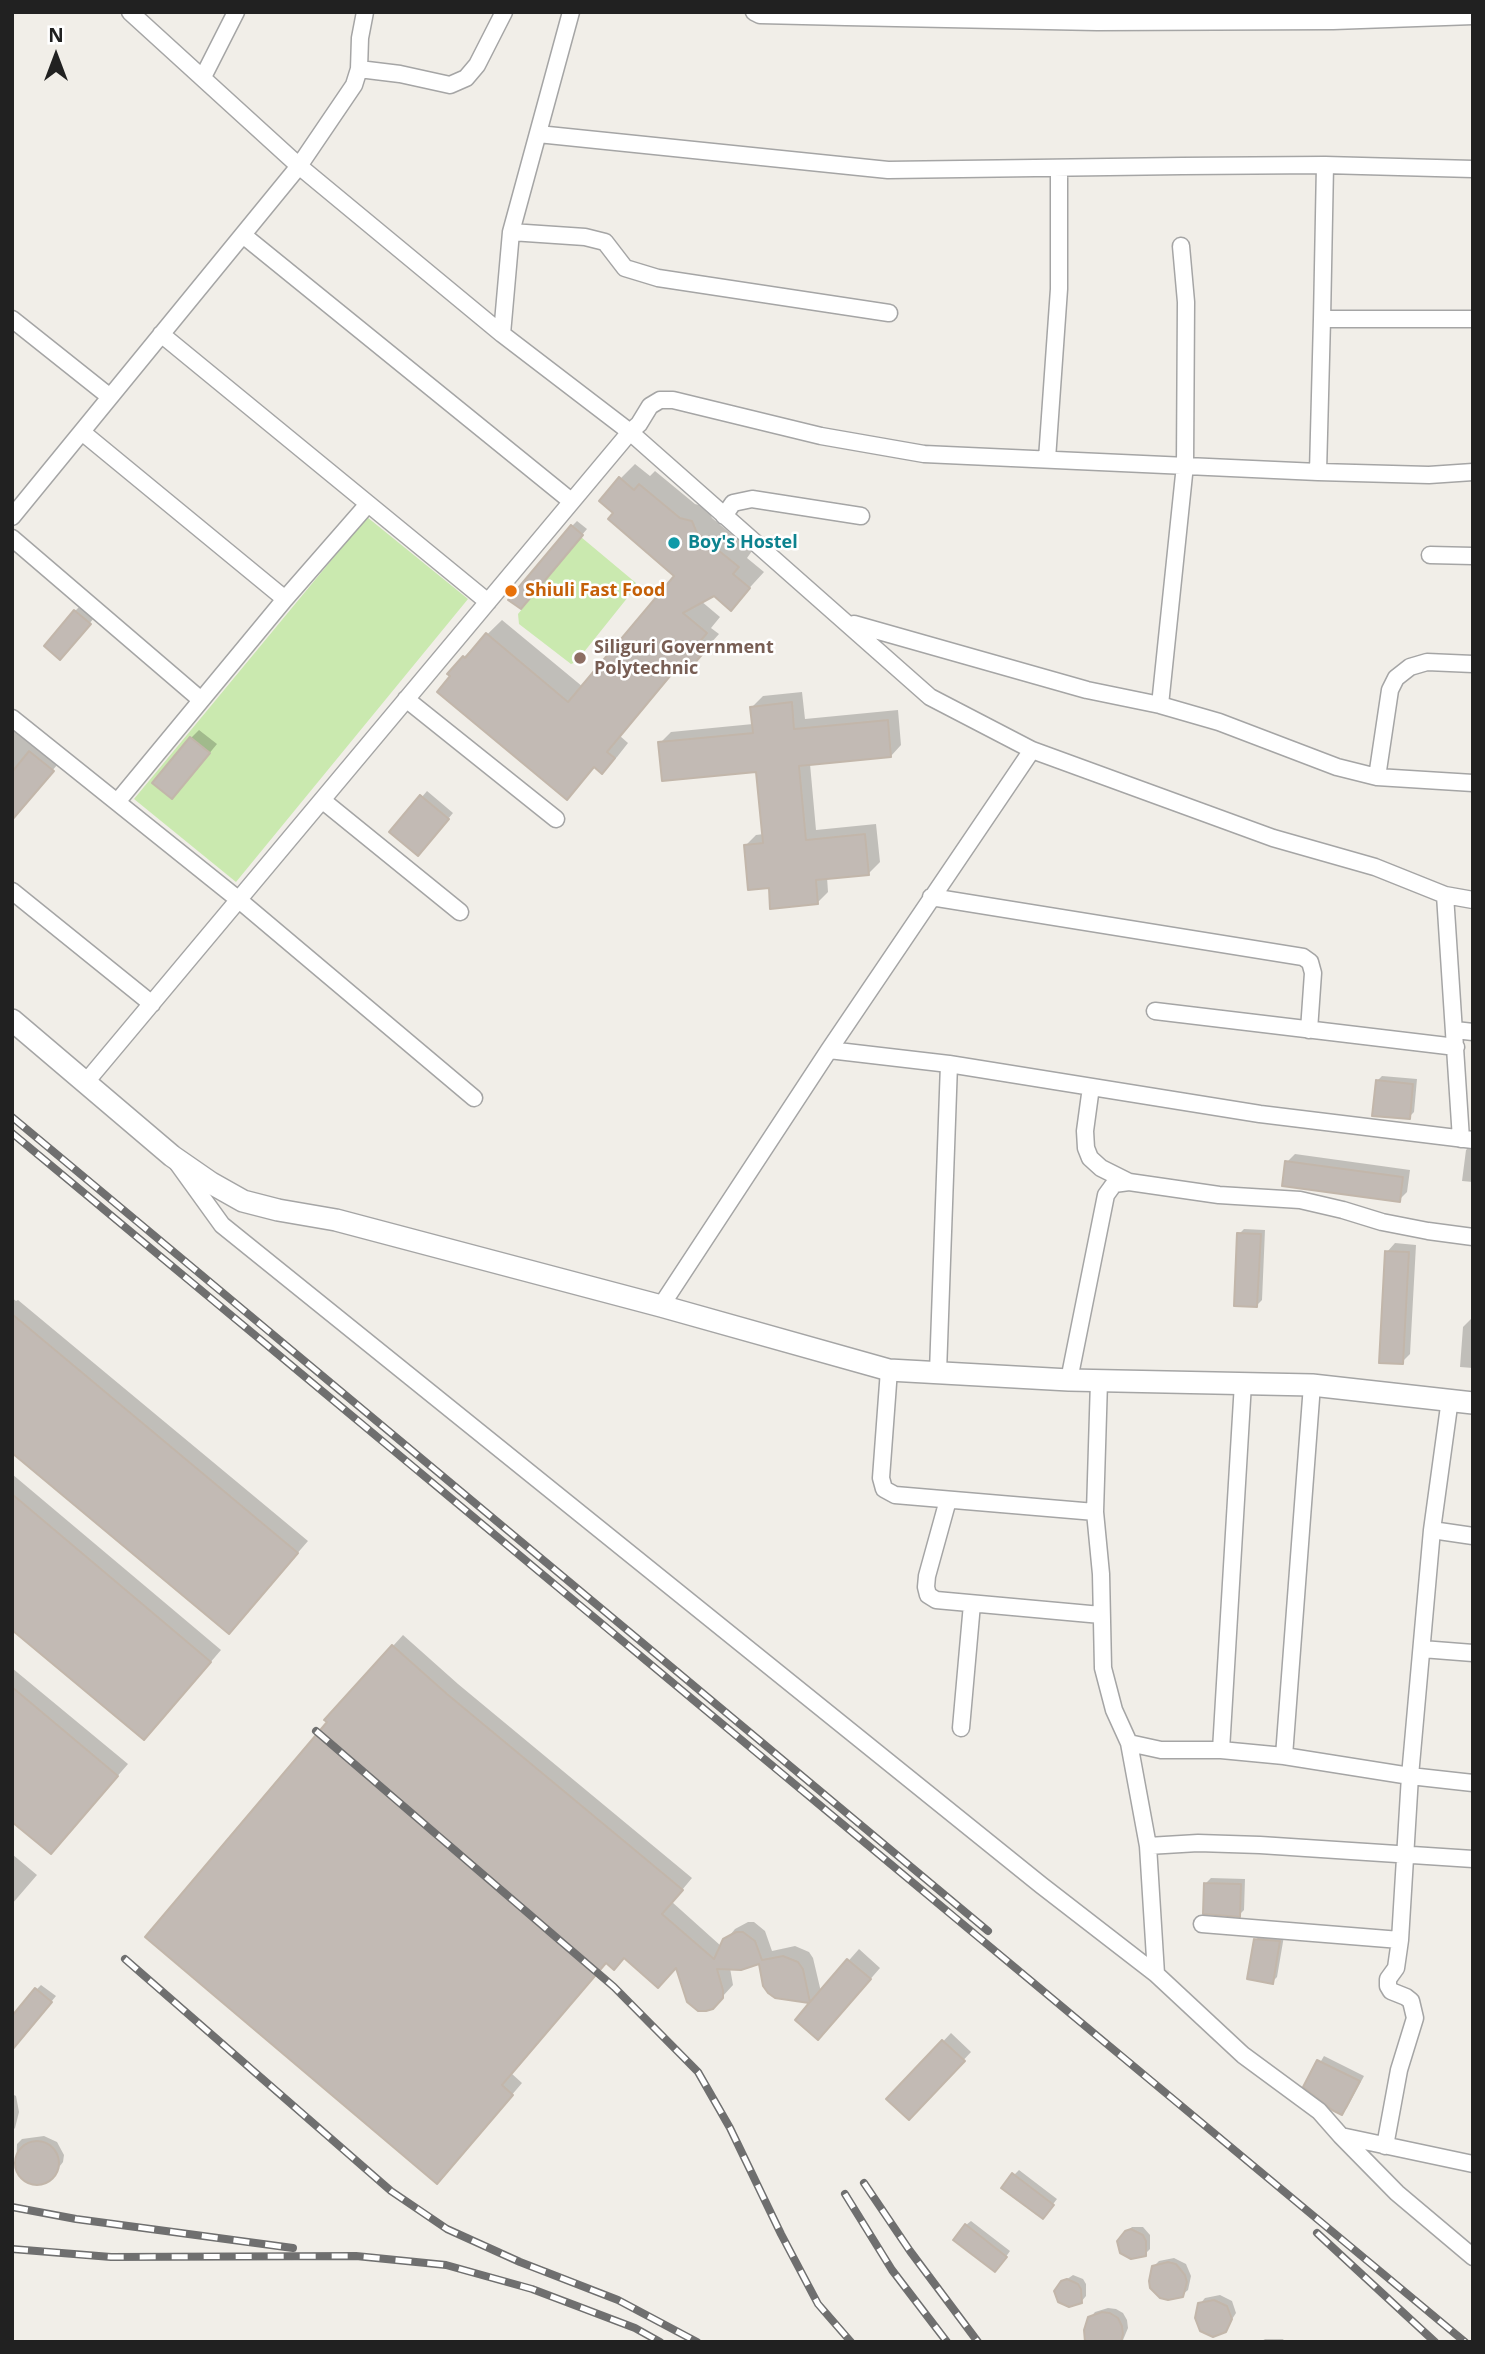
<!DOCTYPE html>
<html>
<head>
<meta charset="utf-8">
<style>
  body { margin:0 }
  #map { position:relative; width:1485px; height:2354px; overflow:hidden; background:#f1eee8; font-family:"Open Sans",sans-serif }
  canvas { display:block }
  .frame { position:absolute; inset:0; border:14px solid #212121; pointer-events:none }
  .north { position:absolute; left:21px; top:21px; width:70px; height:70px; -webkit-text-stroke:5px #fff; paint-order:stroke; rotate:0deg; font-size:19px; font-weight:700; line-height:28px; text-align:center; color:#212121 }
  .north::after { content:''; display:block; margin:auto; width:24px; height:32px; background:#212121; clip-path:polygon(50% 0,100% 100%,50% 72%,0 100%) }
</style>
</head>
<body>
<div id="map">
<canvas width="1485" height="2354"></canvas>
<div class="frame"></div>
<div class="north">N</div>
</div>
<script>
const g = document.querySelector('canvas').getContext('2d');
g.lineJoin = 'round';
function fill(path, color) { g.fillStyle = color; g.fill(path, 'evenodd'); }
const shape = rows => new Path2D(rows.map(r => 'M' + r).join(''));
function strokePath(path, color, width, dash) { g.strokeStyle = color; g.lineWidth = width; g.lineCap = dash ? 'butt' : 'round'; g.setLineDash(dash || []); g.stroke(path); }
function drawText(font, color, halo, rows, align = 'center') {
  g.font = font + ' "Open Sans",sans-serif'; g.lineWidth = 5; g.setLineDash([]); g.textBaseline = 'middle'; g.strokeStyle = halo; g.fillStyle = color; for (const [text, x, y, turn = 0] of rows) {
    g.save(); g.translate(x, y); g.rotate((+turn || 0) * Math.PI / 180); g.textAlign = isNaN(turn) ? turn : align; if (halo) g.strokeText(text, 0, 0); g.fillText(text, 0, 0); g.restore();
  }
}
fill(shape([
  [367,517,468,599,236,882,134,799],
  [581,537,636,583,636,587,576,662,571,664,519,624,518,614]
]), '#cae9af');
fill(shape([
  [635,464,650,476,655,471,695,504,707,507,712,518,752,551,747,558,764,572,731,608,714,594,701,601,720,617,711,628,719,634,693,663,686,657,620,736,628,743,617,757,602,772,595,766,567,797,464,657,502,620,583,687,676,576,615,513,620,479],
  [577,521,587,529,525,602,572,526],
  [80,606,94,618,65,653,75,611],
  [802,692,805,719,898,710,901,745,891,756,810,764,816,830,876,824,880,862,869,873,827,877,828,892,817,903,770,886,745,846,756,835,764,834,758,770,660,743,671,732,753,724,752,707,763,696],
  [12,727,57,765,25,803,12,802],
  [199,730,217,744,180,789,191,738],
  [427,791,453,813,423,849,392,832],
  [1382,1076,1417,1079,1414,1112,1409,1117,1377,1081],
  [1471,1145,1473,1145,1473,1182,1462,1181,1466,1150],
  [1295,1154,1410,1170,1407,1192,1399,1200,1287,1162],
  [1244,1229,1265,1230,1262,1300,1257,1305,1239,1234],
  [1395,1243,1416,1245,1410,1354,1402,1362,1387,1252],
  [12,1298,16,1301,18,1300,308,1541,229,1632,12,1451],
  [1471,1319,1473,1319,1473,1368,1460,1367,1463,1327],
  [12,1474,221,1650,155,1727,12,1628],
  [403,1635,458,1684,692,1878,672,1902,721,1946,735,1929,748,1922,754,1922,765,1931,772,1951,795,1946,809,1952,813,1958,821,1992,859,1949,880,1968,829,2027,812,2002,775,1996,760,1962,730,1968,733,1985,712,2008,677,1966,625,1957,607,1961,511,2073,522,2083,447,2171,393,1646],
  [12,1668,128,1764,61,1841,12,1820],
  [12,1854,37,1875,12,1904],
  [1211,1878,1245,1879,1244,1910,1239,1915,1206,1883],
  [1261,1934,1284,1936,1277,1977,1272,1982,1256,1940],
  [41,1985,56,1996,23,2036,36,1990],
  [951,2033,971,2052,917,2110,889,2099],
  [1324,2056,1364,2076,1347,2108,1342,2113,1306,2086],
  [12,2094,16,2096,19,2112,15,2128,12,2131],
  [44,2136,57,2142,64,2155,63,2162,50,2179,36,2184,23,2178,16,2166,17,2144,22,2139],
  [1019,2170,1057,2199,1047,2212,1014,2175],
  [971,2221,1010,2251,1000,2265,966,2225],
  [1132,2227,1143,2227,1150,2235,1150,2249,1145,2254,1126,2232],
  [1174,2258,1186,2264,1191,2276,1188,2290,1182,2295,1154,2266,1159,2261],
  [1073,2275,1083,2279,1086,2284,1086,2296,1081,2302,1063,2282],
  [1220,2295,1232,2301,1236,2313,1225,2330,1200,2304,1205,2298],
  [1108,2308,1116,2309,1123,2313,1127,2320,1128,2328,1123,2340,1089,2342,1090,2318,1095,2312],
  [1265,2339,1283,2339,1285,2342,1260,2342]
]), '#0003');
const building = shape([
  [619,477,634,490,639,484,680,518,692,521,697,533,739,567,733,574,750,588,731,611,714,596,683,613,707,633,698,644,706,650,693,665,685,658,607,752,615,758,602,774,594,767,567,800,437,692,450,676,447,674,463,656,465,658,486,633,568,702,674,576,608,519,613,513,599,501,619,477],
  [571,525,583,535,521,609,508,600,571,525],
  [74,610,91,624,60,660,44,646,74,610],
  [792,702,794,729,888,720,891,757,799,766,806,840,865,834,869,875,816,880,818,904,770,909,769,888,748,890,744,845,763,843,756,772,662,781,658,742,753,733,750,707,792,702],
  [190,737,210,753,172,799,152,783,190,737],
  [29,751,54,771,12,820,12,772,29,751],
  [420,795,449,819,418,856,389,832,420,795],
  [1376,1080,1413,1084,1410,1119,1372,1116,1376,1080],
  [1285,1161,1403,1177,1400,1202,1282,1186,1285,1161],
  [1237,1233,1261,1234,1257,1307,1234,1306,1237,1233],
  [1385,1251,1409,1252,1403,1364,1379,1363,1385,1251],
  [12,1314,298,1553,229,1634,12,1453,12,1314],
  [12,1494,211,1662,144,1740,12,1630,12,1494],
  [392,1645,447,1694,683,1890,662,1914,714,1959,723,1939,736,1932,743,1932,755,1941,762,1960,783,1956,798,1962,803,1969,810,2002,847,1959,871,1979,818,2040,795,2020,809,2003,775,1998,768,1993,763,1986,759,1964,741,1970,717,1969,723,1990,723,1998,713,2009,706,2011,698,2011,687,2002,676,1968,658,1988,624,1958,614,1970,606,1963,502,2085,513,2095,437,2184,145,1937,327,1722,324,1720,392,1645],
  [12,1687,118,1776,51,1854,12,1822,12,1687],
  [1204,1883,1241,1884,1240,1917,1203,1914,1204,1883],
  [1254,1939,1280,1941,1273,1984,1247,1979,1254,1939],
  [35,1988,52,2002,12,2050,12,2016,35,1988],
  [942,2040,965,2061,909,2120,886,2099,942,2040],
  [1317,2060,1360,2081,1342,2115,1332,2110,1303,2087,1317,2060],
  '15 2163a22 22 0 1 1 44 0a22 22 0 1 1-44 0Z',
  [1012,2173,1054,2205,1043,2219,1001,2188,1012,2173],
  [965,2224,1007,2257,995,2272,953,2240,965,2224],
  [1131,2229,1143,2235,1146,2241,1146,2256,1131,2259,1120,2253,1117,2241,1125,2231,1131,2229],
  [1168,2262,1176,2264,1185,2275,1187,2282,1183,2297,1168,2300,1160,2298,1150,2288,1149,2281,1152,2266,1168,2262],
  [1067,2279,1078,2284,1081,2289,1082,2303,1069,2307,1058,2302,1054,2291,1061,2281,1067,2279],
  [1214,2300,1227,2306,1232,2319,1226,2332,1213,2337,1200,2331,1195,2318,1198,2303,1214,2300],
  [1102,2312,1110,2313,1118,2318,1122,2326,1123,2334,1121,2342,1085,2342,1084,2330,1088,2317,1102,2312]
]);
fill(building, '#c2bab4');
strokePath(building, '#c2b6aa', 2);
const minor = shape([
  [130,12,299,166,502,334,630,432,930,697,1032,750,1273,838,1375,867,1445,895,1473,900],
  [754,12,760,15,846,17],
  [845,12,846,17,1097,22,1333,21,1473,16],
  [359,69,400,74,450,85,466,78,477,65,504,12],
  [203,77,236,12],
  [538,134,888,170,1182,166,1325,165,1473,169],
  [511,232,585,237,605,242,625,268,658,278,889,313],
  [243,235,571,501],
  [12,319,110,397],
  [1322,319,1325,165],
  [161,334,488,602],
  [502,334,511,232,571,12],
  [82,432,285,599],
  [1047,459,1059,289,1059,168],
  [1318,472,1322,319,1473,319],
  [724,516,733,503,752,499,861,516],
  [12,517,299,166,354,85,359,69,360,38,365,12],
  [12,538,201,700],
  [1430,555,1473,556],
  [854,624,1087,690,1160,705,1219,722,1337,767,1377,777,1473,783],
  [406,699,556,819],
  [1160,705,1185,465,1186,302,1181,246],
  [12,718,239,900,474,1098],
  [1377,777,1390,690,1396,678,1410,667,1427,662,1473,664],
  [322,800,460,912],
  [117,802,285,599,368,504],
  [12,891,152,1004],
  [1445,895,1461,1139],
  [931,897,1303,957,1310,962,1313,973,1309,1030],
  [1155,1011,1456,1047],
  [1455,1030,1473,1032],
  [829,1050,949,1064,1260,1114,1473,1140],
  [86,1082,630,432,639,424,650,406,660,400,673,400,821,436,924,454,1318,472,1429,475,1473,472],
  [1091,1087,1085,1131,1086,1148,1090,1158,1101,1168,1129,1182],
  [178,1164,222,1225,1041,1885,1156,1974,1243,2055,1319,2111,1341,2136,1473,2164],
  [661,1306,829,1050,1032,750],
  [889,1370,881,1478,884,1489,895,1495,1095,1512],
  [938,1372,949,1064],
  [1069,1380,1106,1195,1114,1184,1129,1182,1219,1195,1300,1200,1343,1210,1382,1222,1428,1231,1473,1237],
  [1099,1381,1095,1512,1101,1574,1103,1668,1114,1710,1129,1743,1148,1846,1156,1974],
  [948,1500,927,1576,926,1587,928,1595,936,1600,1101,1615],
  [1432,1530,1473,1536],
  [1422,1649,1473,1653],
  [961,1728,972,1604],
  [1129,1743,1161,1750,1221,1750,1284,1756,1410,1776,1473,1783],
  [1221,1750,1243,1383],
  [1284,1756,1312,1385],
  [1148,1846,1198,1843,1260,1845,1473,1859],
  [1202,1924,1400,1940],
  [1341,2136,1397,2193,1473,2257],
  [1385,2146,1399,2070,1415,2018,1411,2001,1406,1997,1391,1991,1388,1986,1388,1979,1396,1968,1400,1940,1410,1776,1432,1530,1450,1399]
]);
const tertiary = shape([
  [12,1020,172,1156,211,1183,243,1201,278,1210,336,1220,661,1306,889,1370,1069,1380,1312,1385,1473,1403]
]);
strokePath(minor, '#a5a5a5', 19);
strokePath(tertiary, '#a5a5a5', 24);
strokePath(minor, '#fff', 16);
strokePath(tertiary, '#fff', 21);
const rail = shape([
  [12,1117,988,1931],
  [12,1133,1465,2342],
  [316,1731,614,1987,698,2072,730,2128,781,2234,818,2304,851,2342],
  [125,1959,391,2191,447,2229,520,2262,618,2300,697,2342],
  [864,2183,910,2251,978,2342],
  [845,2194,892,2270,947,2342],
  [12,2207,76,2219,293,2248],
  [1317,2233,1435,2342],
  [12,2249,111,2257,356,2256,446,2265,532,2289,635,2328,660,2342]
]);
strokePath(rail, '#6f6f6f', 8);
strokePath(rail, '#fff', 5, [16]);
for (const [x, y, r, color] of [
  [674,543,7,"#0f9aa8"],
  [511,591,7,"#e8710a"],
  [580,658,7,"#8d6e63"]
]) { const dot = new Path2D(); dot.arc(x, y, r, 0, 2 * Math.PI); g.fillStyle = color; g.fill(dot); strokePath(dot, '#fff', 2.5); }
drawText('bold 18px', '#0d838f', '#fff', [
  ["Boy's Hostel",688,543]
], 'left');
drawText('bold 18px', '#c56008', '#fff', [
  ["Shiuli Fast Food",525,591]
], 'left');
drawText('bold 18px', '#785e54', '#fff', [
  ["Siliguri Government",594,648],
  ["Polytechnic",594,669]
], 'left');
</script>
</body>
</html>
